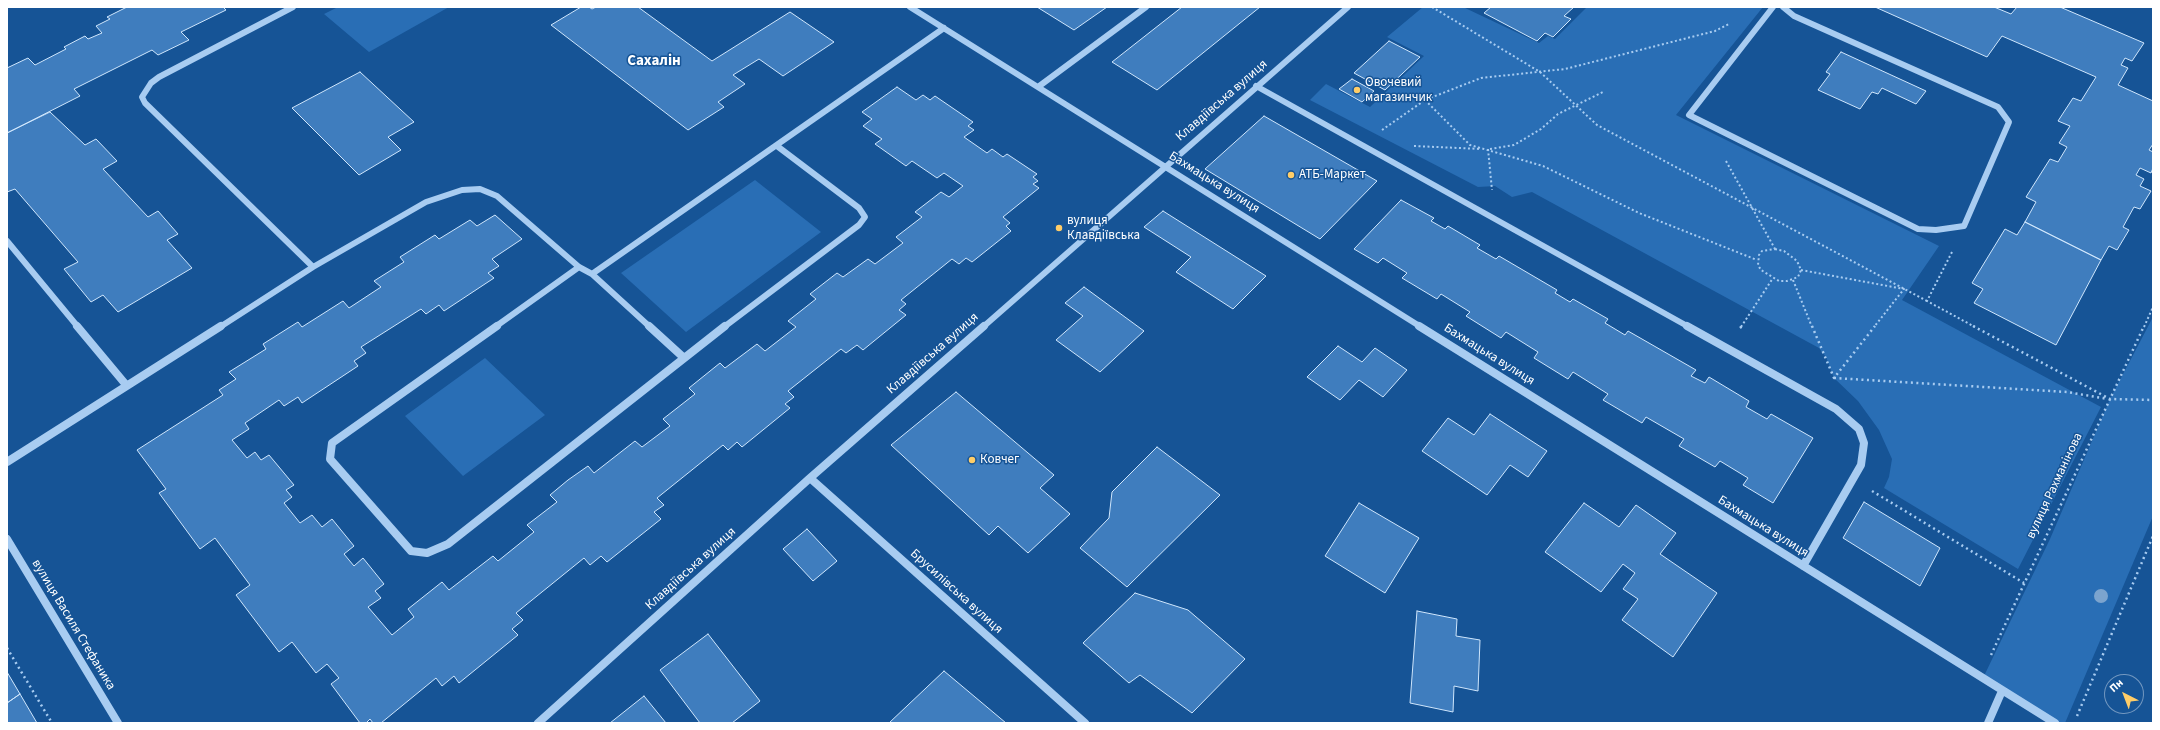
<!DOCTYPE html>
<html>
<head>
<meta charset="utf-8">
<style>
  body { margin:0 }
  #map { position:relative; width:2160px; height:730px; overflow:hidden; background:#165496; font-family:"Source Sans 3",sans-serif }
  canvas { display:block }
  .frame { position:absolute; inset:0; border:8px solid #fff; pointer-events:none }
  .north { position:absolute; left:2104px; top:674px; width:40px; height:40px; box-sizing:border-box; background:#165496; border:1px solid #7398c0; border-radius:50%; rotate:318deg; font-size:11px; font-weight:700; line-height:16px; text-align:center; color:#fff }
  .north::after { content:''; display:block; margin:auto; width:14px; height:18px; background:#ffcd68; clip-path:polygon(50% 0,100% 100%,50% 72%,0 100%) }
</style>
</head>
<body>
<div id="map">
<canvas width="2160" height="730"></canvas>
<div class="frame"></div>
<div class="north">Пн</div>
</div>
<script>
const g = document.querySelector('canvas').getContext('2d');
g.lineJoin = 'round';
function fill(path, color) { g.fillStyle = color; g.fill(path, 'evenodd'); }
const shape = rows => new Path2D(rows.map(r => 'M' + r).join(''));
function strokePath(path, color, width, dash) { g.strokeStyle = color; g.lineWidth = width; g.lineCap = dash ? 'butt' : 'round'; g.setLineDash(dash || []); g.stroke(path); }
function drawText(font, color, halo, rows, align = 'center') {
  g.font = font + ' "Source Sans 3",sans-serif'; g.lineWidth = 3; g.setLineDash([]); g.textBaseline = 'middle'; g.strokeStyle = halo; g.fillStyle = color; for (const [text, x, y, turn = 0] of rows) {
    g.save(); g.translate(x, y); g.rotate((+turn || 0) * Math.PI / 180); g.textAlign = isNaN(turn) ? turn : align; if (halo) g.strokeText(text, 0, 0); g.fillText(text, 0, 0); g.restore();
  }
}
fill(shape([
  [338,7,449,7,369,52,324,14],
  [1423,7,1463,7,1539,43,1548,36,1555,39,1587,7,1763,7,1676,115,1939,246,1902,300,2101,407,2018,569,1884,488,1889,477,1892,459,1879,430,1858,401,1834,378,1826,357,1819,348,1532,192,1512,197,1495,186,1478,187,1310,100,1326,84,1370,107,1424,56,1387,37],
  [755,180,821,232,686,332,621,273],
  [2153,317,2153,516,2065,723,2057,723,1984,676,2050,539,2110,399],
  [485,358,545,415,463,476,405,416]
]), '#296eb5');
const building = shape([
  [127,7,223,7,226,10,181,32,189,40,158,55,152,50,74,89,80,96,7,133,7,68,28,58,35,65,66,49,64,47,85,36,88,39,102,33,96,26,110,19,107,17,127,7],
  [581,7,589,7,592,9,596,7,638,7,712,61,790,12,834,42,783,76,759,59,733,75,745,84,718,102,724,107,688,130,551,25,581,7],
  [1037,7,1107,7,1074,30,1037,7],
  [1182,7,1260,7,1157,90,1112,62,1182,7],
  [1491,7,1574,7,1564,16,1571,19,1553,37,1545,33,1537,41,1484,13,1491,7],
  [1875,7,1994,7,2011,14,2017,7,2060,7,2144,43,2132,61,2125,58,2121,65,2128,68,2118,85,2153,101,2153,144,2149,150,2153,152,2153,168,2151,173,2140,168,2136,175,2144,179,2140,186,2151,191,2140,209,2134,207,2123,227,2129,230,2117,250,2109,246,2101,260,2025,222,2036,202,2026,197,2050,159,2058,162,2067,147,2059,143,2070,126,2058,121,2073,98,2081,101,2096,77,2002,36,1987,57,1875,7],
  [1389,41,1420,57,1385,90,1354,73,1389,41],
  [1841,52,1926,91,1916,104,1882,88,1878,94,1872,92,1860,109,1818,90,1830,74,1826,72,1841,52],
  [360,72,414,122,388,137,401,150,359,175,292,108,360,72],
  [1352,79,1374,91,1362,102,1339,89,1352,79],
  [897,87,916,100,923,95,930,100,935,96,973,122,968,126,974,130,964,137,987,153,992,149,1003,157,1007,154,1037,174,1033,177,1038,181,1033,184,1039,188,1003,217,1010,223,1006,226,1011,231,972,262,966,258,959,264,952,259,901,300,906,304,899,310,906,315,863,350,857,345,846,353,841,349,788,391,794,397,785,404,790,408,742,447,737,442,728,450,723,445,657,498,664,505,654,512,661,519,607,562,601,556,590,565,584,558,516,613,523,620,512,629,518,635,459,683,454,676,442,686,436,678,381,723,373,723,370,719,366,723,360,723,331,684,339,678,327,664,316,673,292,642,279,652,236,595,250,585,215,538,200,549,159,493,166,489,137,450,223,395,219,390,236,379,229,372,266,349,263,344,298,322,302,327,343,301,349,308,381,287,374,281,404,262,400,257,435,235,439,239,470,220,477,226,495,215,522,239,492,259,499,266,488,273,494,278,444,311,439,305,426,314,421,309,361,347,366,353,354,361,358,366,302,403,298,397,284,406,279,400,245,423,249,429,232,440,247,458,255,452,261,460,269,455,294,485,286,490,292,497,284,503,300,523,312,515,322,527,332,519,354,546,344,554,354,566,363,558,384,584,375,591,381,598,368,607,392,635,414,617,408,609,442,582,449,590,493,556,498,561,534,532,527,525,557,502,550,495,568,480,588,466,594,473,635,441,642,447,670,426,663,419,695,394,689,388,720,363,725,368,757,344,765,351,796,327,788,321,816,299,810,294,837,273,843,277,868,259,875,264,903,243,896,237,922,217,915,212,941,192,949,197,963,186,944,173,937,178,912,161,906,166,875,144,882,139,863,126,872,119,862,112,897,87],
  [50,112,85,145,96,139,117,161,103,169,148,217,158,211,178,234,167,240,192,268,118,312,103,295,91,302,64,269,78,262,15,189,7,192,7,133,50,112],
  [1264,116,1377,181,1320,239,1205,169,1264,116],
  [1401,200,1434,218,1431,221,1445,229,1448,226,1480,245,1477,248,1496,259,1499,256,1557,290,1555,293,1570,302,1573,299,1608,319,1605,323,1625,335,1628,331,1696,370,1691,376,1705,383,1709,377,1749,401,1746,407,1767,419,1771,414,1813,438,1773,503,1743,485,1748,478,1720,461,1715,467,1679,446,1684,439,1646,417,1642,423,1603,400,1608,394,1573,372,1568,379,1534,358,1538,352,1506,332,1501,338,1466,316,1470,312,1441,294,1437,299,1402,278,1407,273,1383,258,1378,263,1354,249,1401,200],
  [1163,211,1266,276,1233,309,1176,272,1191,257,1144,227,1163,211],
  [2025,222,2101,260,2056,345,1974,303,1983,289,1972,283,2005,229,2017,235,2025,222],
  [1084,287,1144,331,1100,372,1056,340,1083,316,1065,303,1084,287],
  [1338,346,1362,362,1375,348,1407,370,1383,397,1359,380,1340,400,1307,377,1338,346],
  [956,392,1054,475,1040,488,1070,514,1028,553,998,526,989,535,891,445,956,392],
  [1490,414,1547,451,1528,477,1510,465,1487,495,1422,451,1448,418,1474,435,1490,414],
  [1157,447,1220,495,1127,587,1080,548,1109,518,1112,492,1157,447],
  [1864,502,1940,548,1920,586,1843,538,1864,502],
  [1359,503,1419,538,1385,593,1325,556,1359,503],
  [1584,503,1619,527,1636,505,1676,533,1660,554,1717,593,1673,657,1622,620,1638,599,1623,589,1635,573,1623,564,1601,592,1545,552,1584,503],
  [807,529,837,561,813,581,783,549,807,529],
  [1135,593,1188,610,1245,659,1192,713,1140,675,1129,683,1083,643,1135,593],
  [1417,611,1457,619,1456,636,1480,640,1478,691,1454,686,1453,712,1410,703,1417,611],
  [708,634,760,701,732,723,700,723,660,670,708,634],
  [944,671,1006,723,889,723,944,671],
  [7,672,20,694,7,703,7,672],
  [20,694,37,723,7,723,7,703,20,694],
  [644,696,666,723,610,723,644,696]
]);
fill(building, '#3f7dbe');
strokePath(building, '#cfe6fc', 1);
strokePath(shape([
  [1432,7,1540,72,1597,125,1927,301],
  [1425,100,1470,145,1543,166,1639,213,1757,260],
  [1382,130,1425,100,1481,78,1565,69,1715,31,1729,24],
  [1414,146,1481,149],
  [1488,149,1492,190],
  [1490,149,1514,145,1541,129,1558,114,1603,92],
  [1726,161,1775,249],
  [1775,249,1784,251,1797,261,1801,270,1798,277,1787,281,1779,281,1761,270,1758,265,1759,255,1762,251,1775,249],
  [1952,252,1927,301,1975,327],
  [1801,270,1904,289,1874,327],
  [1793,280,1812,327],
  [1741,327,1773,278],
  [2144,327,2153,307]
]), '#a8ccf1', 2, [2, 2.5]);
strokePath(shape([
  [1812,326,1834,378,1875,326],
  [1973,326,2110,399,2153,400],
  [1740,328,1742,326],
  [1834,378,2067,392,2108,399],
  [1872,491,2024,583],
  [7,648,52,723],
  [1991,655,2144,326],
  [2077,716,2153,536]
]), '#a8ccf1', 2.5, [2, 3.5]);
strokePath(shape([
  [910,7,1421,327],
  [1773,7,1689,115,1918,229,1936,230,1964,226,2009,122,1998,107,1794,16,1783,7],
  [1256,86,1689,327],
  [1038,87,1146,7],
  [7,241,78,327],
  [313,267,426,202,462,190,480,189,497,196,579,267,592,274,944,28],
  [592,274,650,327],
  [220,327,313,267,145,103,142,97,151,83,159,77,293,7],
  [495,327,579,267],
  [724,327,859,225,865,217,859,208,777,146],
  [983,327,1348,7]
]), '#a8ccf1', 6);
strokePath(shape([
  [77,326,127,386],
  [497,326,332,443,330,459,411,551,427,553,448,544,725,326],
  [649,326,683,357],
  [1419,326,2055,723],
  [1687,326,1836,409,1859,429,1864,443,1861,465,1803,566],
  [7,462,221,326],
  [810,478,1085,723],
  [7,539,118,723],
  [538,723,810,478,984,326],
  [1988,723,2002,691]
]), '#a8ccf1', 8);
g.fillStyle = '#7ca4ce';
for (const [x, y] of [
  [2101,596]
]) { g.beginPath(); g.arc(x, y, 7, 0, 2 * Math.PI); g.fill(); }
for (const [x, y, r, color] of [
  [1357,90,4,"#ffcd68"],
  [1291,175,4,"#ffcd68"],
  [1059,228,4,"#ffcd68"],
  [972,460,4,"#ffcd68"]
]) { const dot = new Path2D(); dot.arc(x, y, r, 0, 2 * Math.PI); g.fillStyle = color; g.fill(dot); strokePath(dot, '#165496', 1.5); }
drawText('13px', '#fff', '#165496', [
  ["Овочевий",1365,83],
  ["магазинчик",1365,98],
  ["АТБ-Маркет",1299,175],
  ["вулиця",1067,221],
  ["Клавдіївська",1067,236],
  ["Ковчег",980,460]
], 'left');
drawText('13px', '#fff', '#165496', [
  ["Клавдіївська вулиця",1222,101,-41],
  ["Бахмацька вулиця",1214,183,32],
  ["Клавдіївська вулиця",933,354,-41],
  ["Бахмацька вулиця",1489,355,32],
  ["вулиця Рахманінова",2055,486,-65],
  ["Бахмацька вулиця",1763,527,32],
  ["Клавдіївська вулиця",691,569,-42],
  ["Брусилівська вулиця",956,592,42],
  ["вулиця Василя Стефаника",73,625,59]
]);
drawText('bold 15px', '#fff', '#165496', [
  ["Сахалін",654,62]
]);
</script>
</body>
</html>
